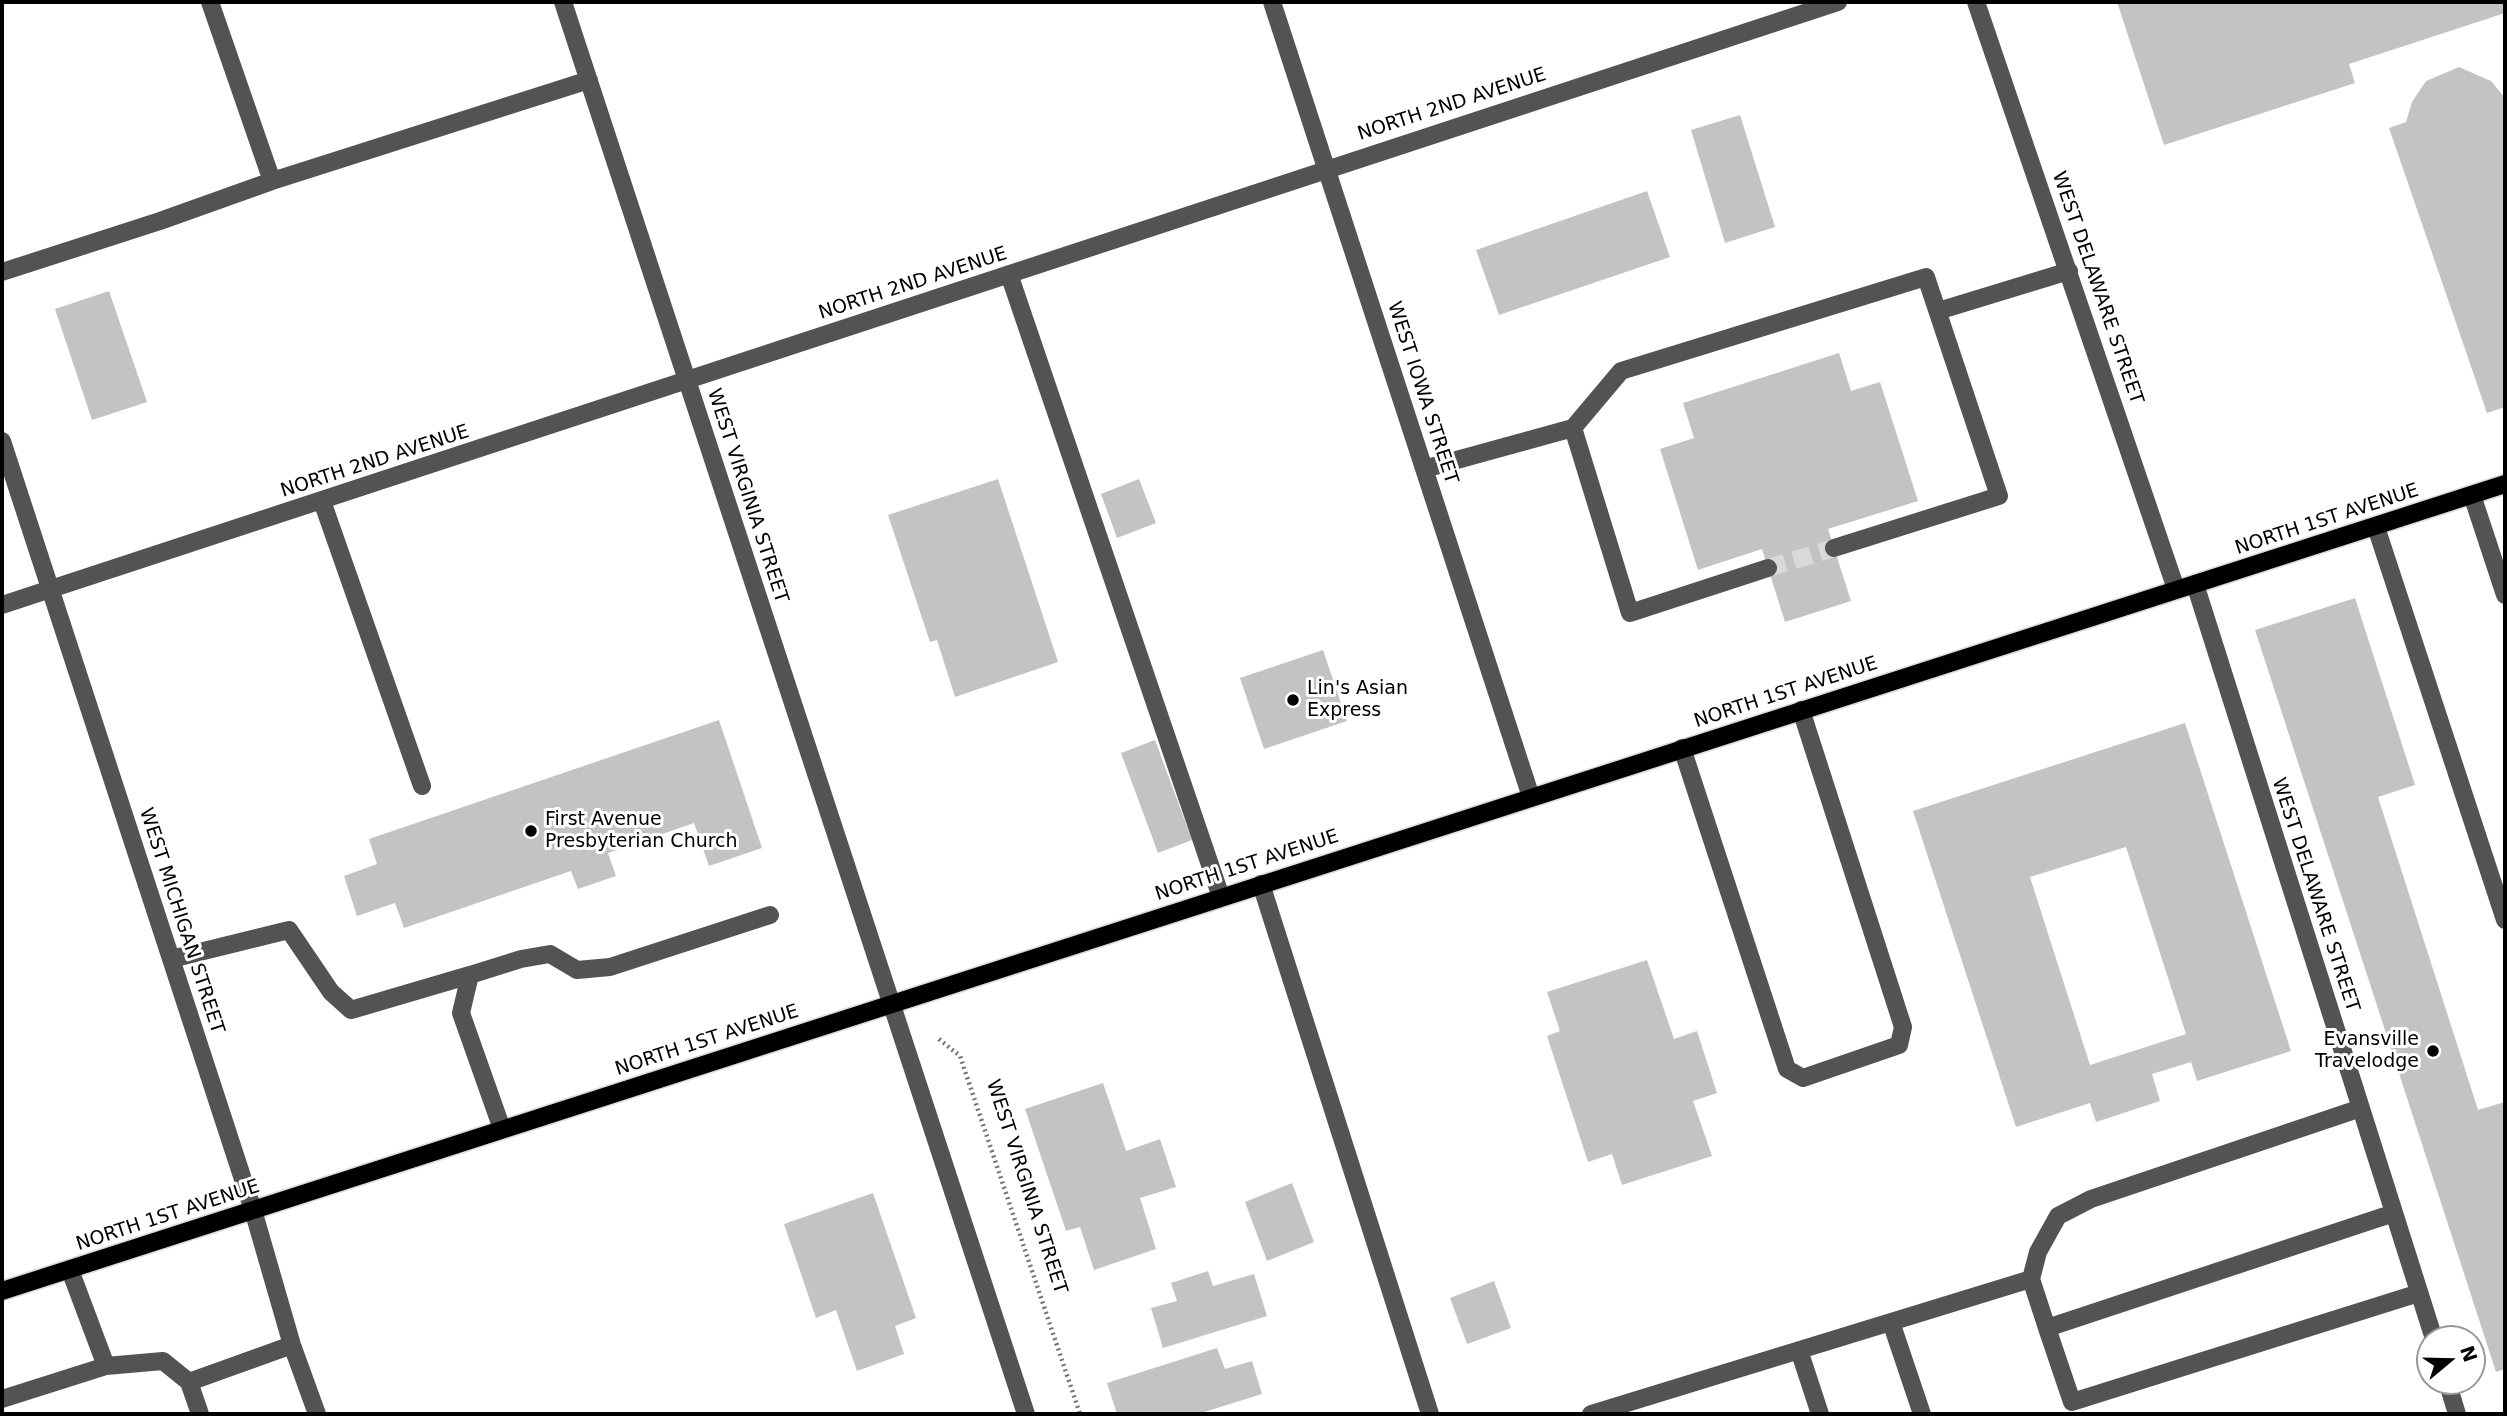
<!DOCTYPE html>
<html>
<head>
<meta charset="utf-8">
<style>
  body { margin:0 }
  #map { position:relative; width:2507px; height:1416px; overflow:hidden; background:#fff; font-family:"DejaVu Sans",sans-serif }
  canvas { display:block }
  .frame { position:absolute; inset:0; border:4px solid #000; pointer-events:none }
  .north { position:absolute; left:2416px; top:1325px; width:70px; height:70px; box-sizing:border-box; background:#fff; border:2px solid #999; border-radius:50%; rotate:71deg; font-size:19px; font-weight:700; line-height:28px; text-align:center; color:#000 }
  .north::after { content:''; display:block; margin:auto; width:24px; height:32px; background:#000; clip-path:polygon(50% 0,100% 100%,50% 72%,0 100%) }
</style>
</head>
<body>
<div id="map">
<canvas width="2507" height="1416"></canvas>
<div class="frame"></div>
<div class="north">N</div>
</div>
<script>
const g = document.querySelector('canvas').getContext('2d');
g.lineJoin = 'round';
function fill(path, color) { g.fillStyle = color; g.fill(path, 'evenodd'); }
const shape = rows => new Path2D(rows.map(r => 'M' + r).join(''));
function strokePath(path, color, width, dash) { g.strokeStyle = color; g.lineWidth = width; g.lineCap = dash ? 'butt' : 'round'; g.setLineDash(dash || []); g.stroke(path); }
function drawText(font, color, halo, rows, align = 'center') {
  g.font = font + ' "DejaVu Sans",sans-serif'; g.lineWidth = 6; g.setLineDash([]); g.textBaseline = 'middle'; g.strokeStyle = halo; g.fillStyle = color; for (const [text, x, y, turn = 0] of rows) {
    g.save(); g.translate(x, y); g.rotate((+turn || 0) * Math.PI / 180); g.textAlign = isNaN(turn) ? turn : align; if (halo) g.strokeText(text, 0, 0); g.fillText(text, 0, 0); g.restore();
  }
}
fill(shape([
  [2117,2,2505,2,2505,13,2349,64,2355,83,2164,145],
  [2459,67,2491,81,2505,98,2505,407,2487,413,2389,128,2406,122,2412,102,2426,81],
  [1740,115,1775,227,1725,243,1691,130],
  [1647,191,1670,257,1499,315,1476,250],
  [109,291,147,402,92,420,55,309],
  [1839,353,1851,391,1880,382,1918,501,1828,529,1851,601,1785,622,1762,549,1698,570,1660,449,1694,438,1683,403],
  [998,479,1058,662,955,697,937,640,930,642,888,515],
  [1139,479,1156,523,1117,538,1101,494],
  [2355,598,2415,785,2378,797,2478,1110,2505,1102,2505,1369,2496,1372,2255,630],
  [1323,650,1347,721,1264,749,1240,678],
  [719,720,762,848,709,866,694,823,608,853,616,876,578,889,571,871,404,928,395,903,357,916,344,876,377,864,369,839],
  [2185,723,2291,1051,2197,1081,2191,1062,2152,1074,2160,1101,2096,1122,2090,1103,2016,1127,1913,811],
  [2126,847,2186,1034,2090,1065,2030,877],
  [1155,740,1192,840,1158,853,1121,753],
  [1647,960,1674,1039,1697,1031,1717,1093,1693,1101,1712,1156,1622,1185,1612,1154,1588,1162,1547,1036,1560,1031,1547,992],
  [1103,1083,1126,1151,1160,1139,1176,1187,1140,1198,1156,1249,1094,1270,1080,1227,1066,1231,1025,1109],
  [1292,1183,1314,1242,1267,1261,1245,1202],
  [873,1193,916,1318,895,1326,904,1354,857,1371,836,1310,816,1318,784,1224],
  [1208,1271,1213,1286,1254,1274,1267,1316,1163,1348,1151,1308,1177,1301,1171,1283],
  [1494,1281,1511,1328,1467,1344,1450,1298],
  [1217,1348,1225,1369,1252,1361,1262,1394,1198,1414,1117,1414,1107,1383]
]), '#c3c3c3');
strokePath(shape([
  [1768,568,1834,548]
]), '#d9d9d9', 18, [18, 9]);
const major = shape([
  [2,1291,2505,484]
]);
strokePath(major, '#dbdbdb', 21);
strokePath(shape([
  [939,1039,960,1056,1080,1414]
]), '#757575', 4.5, [2, 3.5]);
strokePath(shape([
  [210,2,272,181],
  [563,2,1026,1414],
  [1272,2,1531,797],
  [1976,2,2176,589],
  [2,272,160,221,272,181,589,80],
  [1009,274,1221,897],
  [1938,311,2069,271],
  [1573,428,1630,613,1768,568],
  [2,441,253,1210,292,1345,317,1414],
  [1424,469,1573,428,1621,371,1926,277,1999,496,1834,548],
  [2472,495,2505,595],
  [322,501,422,786],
  [2376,527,2505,920],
  [2195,584,2434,1339],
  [2,605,1838,2],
  [1682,748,1787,1069,1803,1078,1899,1045,1903,1027,1801,710],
  [1261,884,1430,1414],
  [171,959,289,930,331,992,351,1010,470,975],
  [502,1129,461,1013,470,975,521,959,550,954,577,970,610,967,770,915],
  [70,1270,106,1366],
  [2031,1279,2038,1252,2058,1216,2091,1199,2361,1108],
  [1891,1322,1922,1414],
  [2047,1328,2072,1402,2419,1293],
  [1799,1350,1820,1414],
  [2447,1381,2457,1414],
  [2,1399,106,1366,163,1361,189,1382],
  [200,1414,189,1382,292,1345],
  [1591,1414,2031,1279,2047,1328,2394,1213]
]), '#535353', 18);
strokePath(major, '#000', 18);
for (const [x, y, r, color] of [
  [1293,700,7,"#000"],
  [531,831,7,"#000"],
  [2433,1051,7,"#000"]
]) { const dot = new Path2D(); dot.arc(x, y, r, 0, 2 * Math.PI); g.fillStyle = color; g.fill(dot); strokePath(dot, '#fff', 2.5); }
drawText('19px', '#000', '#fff', [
  ["NORTH 2ND AVENUE",1452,105,-18],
  ["NORTH 2ND AVENUE",913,284,-18],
  ["WEST DELAWARE STREET",2097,288,71],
  ["WEST IOWA STREET",1422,393,72],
  ["NORTH 2ND AVENUE",375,462,-18],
  ["WEST VIRGINIA STREET",747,496,72],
  ["NORTH 1ST AVENUE",2327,520,-18],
  ["NORTH 1ST AVENUE",1786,693,-18],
  ["NORTH 1ST AVENUE",1247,866,-18],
  ["WEST DELAWARE STREET",2315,895,72],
  ["WEST MICHIGAN STREET",181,921,72],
  ["NORTH 1ST AVENUE",707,1041,-18],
  ["WEST VIRGINIA STREET",1026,1187,72],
  ["NORTH 1ST AVENUE",168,1216,-18]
]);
drawText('19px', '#000', '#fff', [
  ["Lin's Asian",1307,689],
  ["Express",1307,711],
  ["First Avenue",545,820],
  ["Presbyterian Church",545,842],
  ["Evansville",2419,1040,"right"],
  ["Travelodge",2419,1062,"right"]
], 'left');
</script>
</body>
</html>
